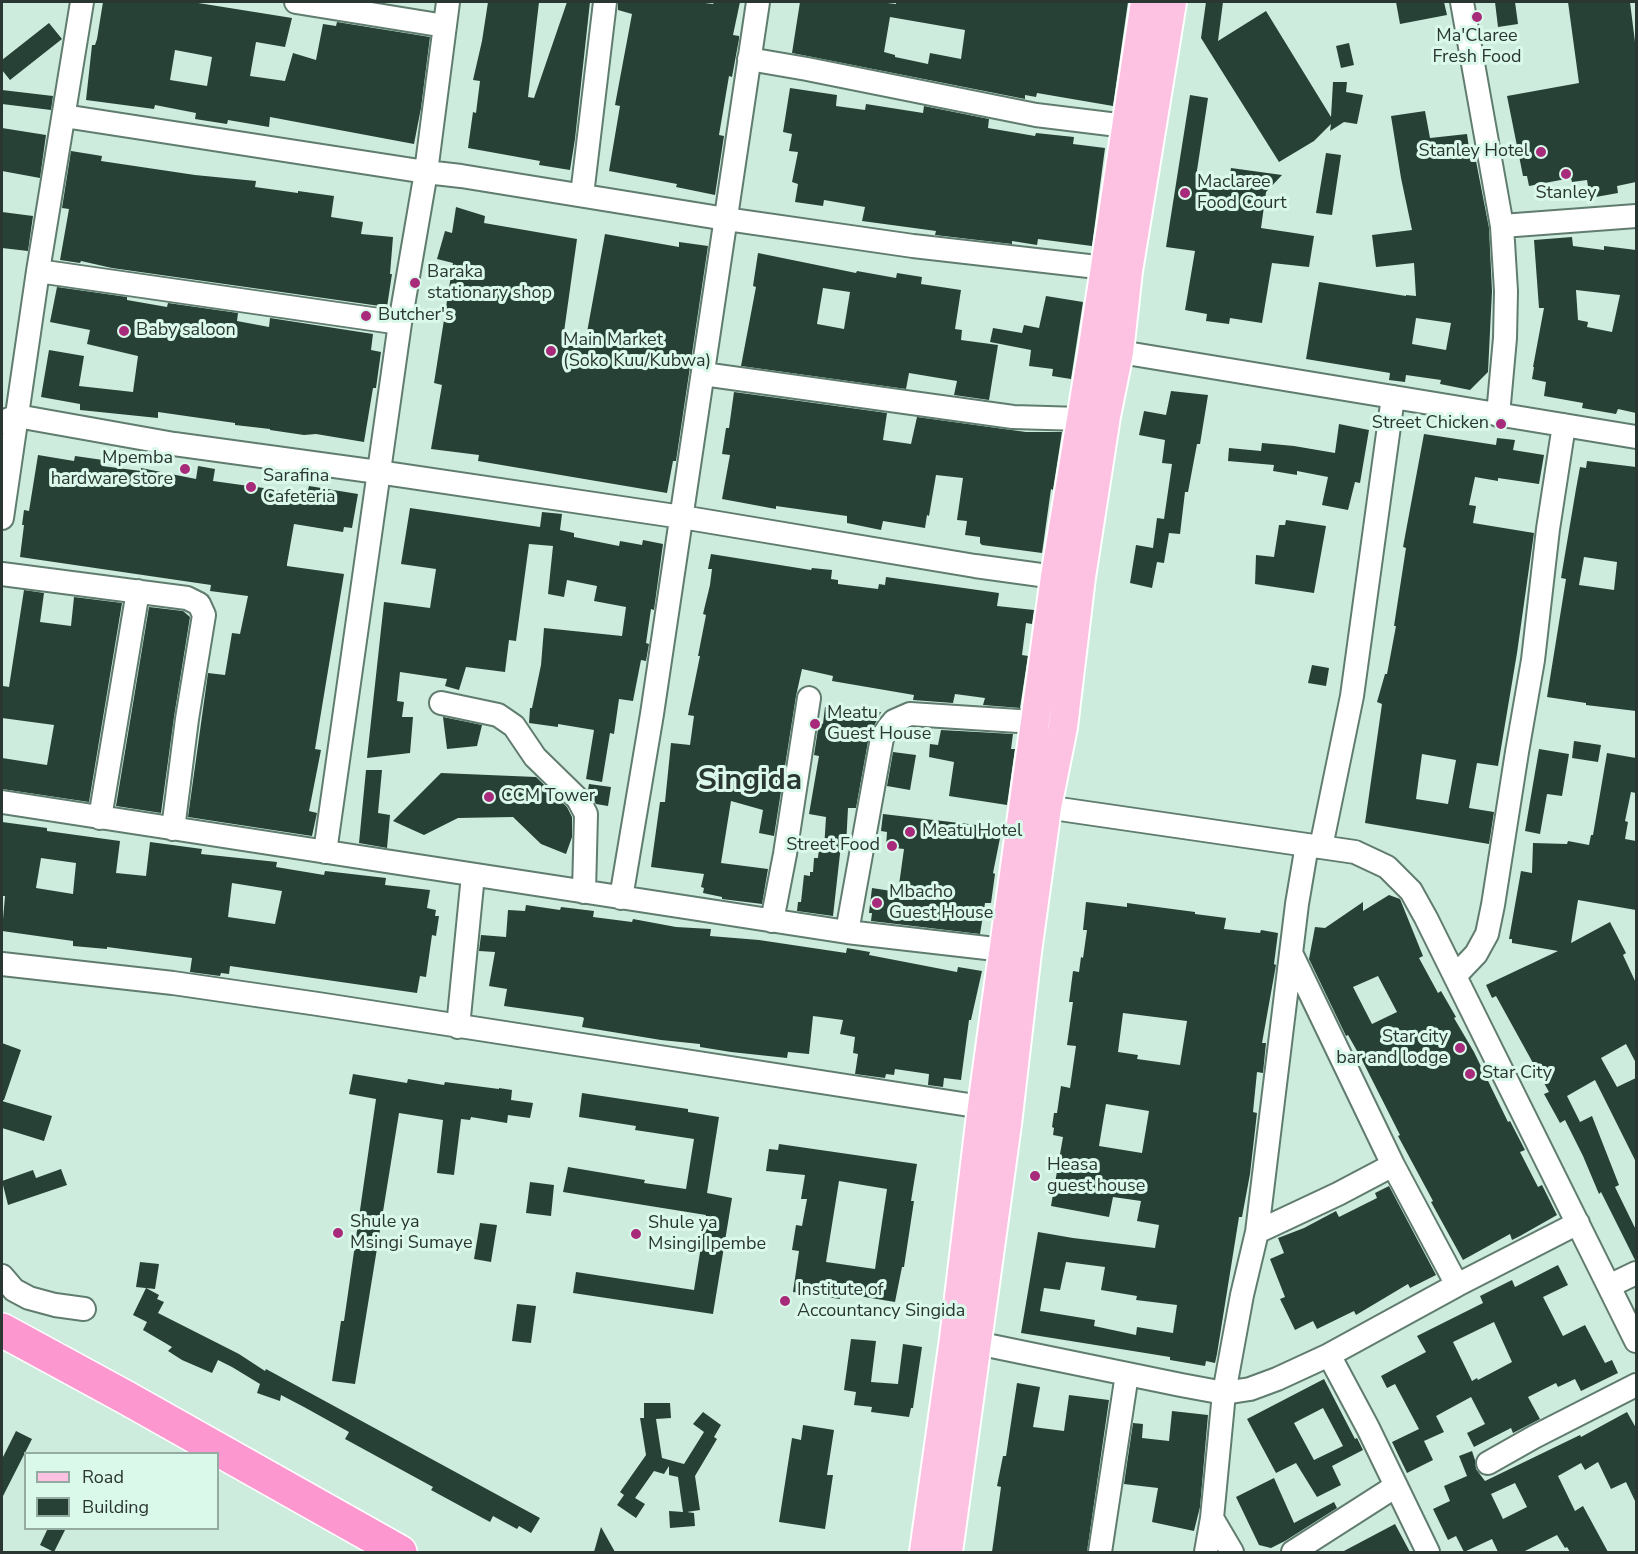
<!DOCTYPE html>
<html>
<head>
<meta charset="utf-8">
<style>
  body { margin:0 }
  #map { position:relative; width:1638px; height:1554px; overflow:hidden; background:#ceecde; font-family:"Nunito Sans",sans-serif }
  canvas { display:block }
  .frame { position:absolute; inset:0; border:3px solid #2a3631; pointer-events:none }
  .legend { position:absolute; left:24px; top:1452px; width:195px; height:78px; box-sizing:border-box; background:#dbf9eb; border:2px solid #94aba1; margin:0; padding:8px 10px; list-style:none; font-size:18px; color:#2a3631 }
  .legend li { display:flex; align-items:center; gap:12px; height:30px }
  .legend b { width:30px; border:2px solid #94aba1 }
</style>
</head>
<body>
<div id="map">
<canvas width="1638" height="1554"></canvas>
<div class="frame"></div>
<ul class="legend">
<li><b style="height:8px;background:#fdc1e2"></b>Road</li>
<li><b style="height:16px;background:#274136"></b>Building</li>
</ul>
</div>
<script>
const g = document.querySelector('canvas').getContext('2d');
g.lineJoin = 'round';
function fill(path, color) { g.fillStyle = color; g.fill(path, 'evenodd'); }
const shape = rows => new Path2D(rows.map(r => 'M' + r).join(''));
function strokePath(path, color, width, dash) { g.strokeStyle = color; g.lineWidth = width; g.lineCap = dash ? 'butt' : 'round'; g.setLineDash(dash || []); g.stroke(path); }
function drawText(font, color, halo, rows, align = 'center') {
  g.font = font + ' "Nunito Sans",sans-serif'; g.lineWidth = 6; g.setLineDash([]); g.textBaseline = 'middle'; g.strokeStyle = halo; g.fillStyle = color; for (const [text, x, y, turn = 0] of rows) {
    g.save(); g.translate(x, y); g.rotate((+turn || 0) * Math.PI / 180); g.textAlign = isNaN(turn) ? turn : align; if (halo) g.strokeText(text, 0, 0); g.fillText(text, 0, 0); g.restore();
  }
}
fill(shape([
  [103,2,192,2,292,18,285,47,256,42,250,76,285,81,293,53,316,60,323,24,336,26,337,22,430,37,421,108,414,144,270,117,269,127,228,120,227,124,195,119,196,113,155,105,154,109,86,100,92,45,95,45,97,39],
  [175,50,212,57,207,86,170,80],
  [488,2,539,2,528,97,534,98,567,2,590,2,575,139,570,170,539,165,540,161,468,148,473,112,476,113,480,81,473,80,482,41],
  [618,2,697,2,713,4,714,2,740,2,733,35,739,36,739,39,732,77,729,76,719,135,724,136,715,195,676,187,677,184,609,171,620,106,615,105,632,14,618,10],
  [800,2,879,2,896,4,896,2,1128,2,1113,106,1037,93,1036,97,1025,95,1025,99,792,53],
  [890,17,965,30,961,59,930,53,928,64,895,57,895,55,884,52],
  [1206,2,1223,2,1218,41,1266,11,1331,117,1333,82,1347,82,1346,92,1363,95,1357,124,1344,122,1330,131,1331,124,1314,141,1279,162,1201,38],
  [1396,2,1444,2,1447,15,1400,24],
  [1495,2,1515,2,1518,24,1498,27],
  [1568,2,1630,2,1636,50,1636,182,1617,186,1618,193,1590,198,1587,180,1572,182,1571,178,1529,186,1527,176,1523,176,1507,96,1579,83],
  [49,23,62,39,10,80,2,70,2,60],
  [1349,43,1354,65,1341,68,1336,46],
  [790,88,837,95,836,106,865,110,866,104,923,113,924,106,989,119,988,128,1035,136,1036,133,1074,137,1073,144,1105,148,1092,246,1038,239,1037,245,1012,241,1012,244,935,235,936,231,862,221,865,207,824,200,823,206,795,202,798,184,792,182,798,152,789,151,792,134,783,132],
  [2,90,53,96,51,110,2,104],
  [1190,95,1208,98,1196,177,1229,182,1231,168,1282,175,1266,192,1261,228,1314,236,1309,267,1272,263,1262,323,1230,318,1229,324,1206,321,1207,314,1185,310,1195,251,1166,247],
  [1425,111,1430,138,1467,134,1471,162,1476,161,1489,228,1492,291,1488,372,1470,390,1440,384,1441,380,1406,375,1405,382,1389,380,1390,373,1306,359,1319,282,1406,296,1406,295,1416,296,1414,263,1376,267,1372,235,1412,230,1401,178,1391,116],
  [1416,318,1451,323,1446,350,1412,344],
  [2,128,46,135,40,178,2,171],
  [71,151,102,156,101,161,195,175,256,181,255,187,298,193,298,191,334,196,331,217,363,222,361,234,393,237,390,274,392,274,387,307,112,268,81,261,80,263,60,260,69,209,62,208],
  [1326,153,1341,155,1332,215,1316,213],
  [456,207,485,216,484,223,577,239,563,339,585,343,605,234,679,247,679,242,708,246,676,461,673,461,667,493,478,461,479,455,431,449,442,385,434,383,453,263,437,259,445,231,452,233],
  [2,212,33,216,28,251,2,248],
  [1572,237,1573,246,1604,250,1604,246,1636,250,1636,413,1618,409,1616,414,1582,408,1583,403,1544,396,1546,382,1532,379,1534,367,1533,367,1544,308,1539,308,1534,240],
  [1576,290,1620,295,1612,332,1587,327,1588,322,1578,320],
  [758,253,856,273,857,271,896,278,897,273,922,277,921,284,961,290,955,329,962,330,961,340,998,345,989,400,954,395,957,381,909,373,906,389,741,366,756,287,753,286],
  [823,288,850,292,844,329,817,324],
  [57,287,127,297,127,300,167,307,168,303,238,313,237,321,269,327,270,318,373,334,371,350,381,352,376,388,373,388,364,442,316,434,304,435,270,430,270,429,235,425,235,423,158,412,158,418,80,410,80,404,41,397,49,350,84,356,79,386,133,392,138,356,87,344,90,330,50,322],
  [1046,296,1083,302,1071,379,1052,376,1053,369,1029,366,1031,350,990,342,993,328,1022,333,1024,325,1039,328],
  [1171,391,1208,395,1200,444,1197,444,1188,492,1185,492,1180,534,1169,533,1164,563,1157,562,1152,588,1130,583,1136,545,1153,548,1157,518,1164,519,1172,464,1162,463,1165,440,1139,435,1144,411,1166,415],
  [734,392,887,413,883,440,911,444,917,417,1026,432,1062,432,1053,490,1051,489,1042,553,982,545,980,543,980,537,965,535,967,521,957,520,963,478,936,475,929,516,927,515,925,528,883,521,881,530,847,523,847,516,776,506,776,509,722,499,730,455,722,454,726,428,729,428],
  [1339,424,1369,430,1360,483,1355,482,1348,510,1322,505,1328,477,1297,471,1297,475,1273,471,1274,465,1228,461,1229,448,1261,451,1262,443,1294,446,1335,453],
  [1424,434,1496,445,1497,438,1515,440,1513,450,1544,455,1539,484,1498,478,1498,481,1475,477,1469,505,1476,506,1473,523,1534,533,1517,653,1498,766,1477,763,1469,808,1494,812,1489,844,1365,823,1382,704,1377,702,1385,674,1387,674,1396,626,1394,626,1406,548,1403,547],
  [1422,754,1456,760,1448,804,1416,799],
  [38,455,74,461,75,456,103,460,102,466,141,471,141,468,196,479,198,466,215,469,213,481,307,494,309,486,358,494,352,528,344,527,343,532,294,524,287,564,287,566,344,574,315,749,321,750,309,811,317,813,312,836,188,817,208,673,225,675,232,633,240,634,248,596,210,591,211,585,20,557,24,525,22,525,24,510,29,511],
  [1587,461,1636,467,1636,711,1586,705,1586,703,1547,697,1566,579,1561,578,1576,489,1580,467,1586,468],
  [1584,557,1617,562,1614,590,1579,585],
  [410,508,540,527,542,512,562,514,560,530,574,533,574,537,619,546,620,541,642,545,643,540,663,544,654,610,651,609,646,643,649,644,646,661,641,660,633,701,619,699,614,734,610,733,602,782,586,779,594,730,558,724,558,727,529,723,530,708,532,708,541,665,544,628,622,636,626,607,594,601,597,586,567,580,564,597,548,594,553,546,529,544,516,641,509,640,505,672,466,667,459,690,445,686,447,679,400,672,397,701,404,702,402,717,413,717,410,753,367,758,384,602,430,608,436,569,401,564],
  [1286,520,1326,526,1314,593,1255,584,1256,555,1274,557,1279,525,1285,525],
  [711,554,811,570,812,568,832,570,831,579,838,580,838,584,878,589,879,584,885,585,886,577,999,593,997,606,1034,610,1032,624,1026,623,1022,655,1028,656,1020,708,983,705,985,698,955,694,953,703,913,700,914,695,832,681,833,676,802,669,796,696,774,836,759,833,763,810,731,801,721,863,768,869,762,904,722,899,722,897,703,893,704,888,701,887,704,874,651,867,660,802,665,802,671,743,690,745,694,716,688,715,700,656,698,656,706,615,703,614,710,585,712,569,708,569],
  [24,590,44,593,40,622,71,626,74,597,122,603,89,802,2,789,2,758,47,765,54,725,2,718,3,686,9,687],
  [149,607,183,611,190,617,174,717,161,813,116,806],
  [1312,665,1329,668,1326,686,1308,683],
  [825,707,881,712,869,736,856,808,848,808,846,846,841,845,833,916,797,911,798,902,801,902,804,875,810,876,810,872,813,872,814,858,818,858,819,848,824,849,826,817,809,814,819,756,814,755,819,723,823,724],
  [443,717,482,725,477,746,447,749],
  [941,730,1013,734,1011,749,1015,749,1007,805,949,796,954,762,929,757,930,744,938,745],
  [1574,741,1601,745,1598,762,1572,758],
  [1539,749,1569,754,1562,796,1547,794,1540,834,1525,831],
  [893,752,916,755,910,790,887,786],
  [1607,753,1636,758,1636,793,1631,792,1625,821,1628,822,1625,839,1636,841,1636,910,1578,900,1571,943,1610,922,1626,953,1623,955,1636,983,1636,1063,1626,1044,1601,1058,1617,1087,1636,1078,1636,1162,1595,1080,1567,1096,1580,1122,1592,1116,1619,1185,1615,1187,1636,1230,1636,1260,1635,1260,1601,1192,1599,1194,1583,1156,1565,1120,1560,1123,1544,1094,1549,1092,1496,996,1492,998,1486,985,1558,951,1512,943,1512,939,1509,939,1521,871,1532,873,1533,843,1567,844,1568,841,1589,845,1591,835,1593,835],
  [366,770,382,770,378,813,390,815,387,848,359,843],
  [441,773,536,777,567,807,572,817,572,837,566,854,541,844,513,817,458,818,424,835,393,821],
  [589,784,611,787,608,806,596,804,588,790],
  [883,814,1002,828,993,873,995,874,991,903,985,903,980,934,871,921,872,913,869,913,872,888,898,892,904,849,886,847,887,832,881,831],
  [2,822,47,828,47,831,120,841,116,873,146,876,150,842,202,849,201,854,277,862,276,867,324,875,325,871,386,878,385,885,430,890,427,908,436,910,435,916,439,916,436,936,432,935,426,977,420,976,417,993,230,966,229,974,221,973,220,976,190,972,192,958,107,947,107,949,73,946,73,941,2,931,5,896,2,896,3,876,2,875],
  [41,858,76,863,73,894,36,888],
  [232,883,282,891,275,924,228,917],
  [1389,895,1400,899,1423,956,1419,958,1438,993,1441,991,1456,1017,1454,1018,1474,1052,1508,1122,1510,1121,1525,1150,1520,1152,1538,1187,1542,1185,1557,1215,1520,1236,1512,1240,1510,1234,1463,1260,1431,1202,1433,1201,1398,1136,1400,1135,1361,1058,1348,1035,1346,1036,1309,959,1315,927,1325,928,1363,902,1363,911],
  [1378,976,1397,1012,1372,1024,1353,987],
  [1086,902,1127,907,1127,903,1195,912,1195,914,1226,918,1224,929,1260,933,1261,930,1278,933,1274,964,1276,965,1262,1043,1266,1043,1263,1073,1257,1072,1253,1112,1257,1113,1250,1174,1242,1217,1239,1217,1217,1354,1215,1363,1206,1361,1205,1366,1170,1360,1170,1357,1021,1333,1038,1232,1073,1238,1155,1248,1159,1225,1137,1221,1141,1201,1113,1197,1109,1217,1051,1206,1063,1137,1053,1135,1054,1128,1052,1127,1054,1113,1057,1113,1061,1086,1070,1088,1076,1046,1067,1045,1073,1002,1069,1002,1073,971,1079,972,1081,957,1083,958,1087,930,1083,930],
  [1123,1013,1187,1021,1180,1065,1137,1059,1138,1055,1118,1052],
  [1106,1104,1149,1111,1142,1153,1099,1146],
  [1066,1262,1105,1267,1101,1290,1137,1296,1136,1300,1177,1305,1173,1333,1137,1327,1136,1335,1094,1326,1095,1320,1040,1311,1044,1288,1060,1290],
  [526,905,560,910,561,907,594,911,593,917,632,922,633,919,676,927,711,929,710,936,759,940,846,953,847,948,870,952,869,955,957,972,958,967,982,971,971,1020,969,1020,961,1080,944,1078,943,1087,928,1085,929,1074,895,1069,894,1075,886,1074,885,1078,855,1074,858,1054,853,1053,855,1037,840,1034,843,1020,813,1016,809,1054,788,1052,787,1058,731,1052,700,1047,700,1044,661,1040,582,1027,584,1018,582,1017,504,1006,507,989,489,986,495,952,479,951,481,935,506,937,508,910,525,911],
  [2,1043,21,1050,4,1100,2,1100],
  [353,1074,407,1083,408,1079,444,1085,445,1082,499,1089,499,1088,512,1090,511,1100,533,1103,530,1118,508,1115,507,1123,471,1117,470,1120,461,1119,454,1175,437,1173,443,1120,399,1113,355,1384,332,1381,341,1321,344,1321,376,1099,349,1094],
  [582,1093,688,1109,688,1112,719,1117,707,1193,732,1198,713,1314,573,1293,576,1272,694,1290,706,1215,563,1192,568,1167,645,1180,644,1183,686,1189,694,1139,635,1130,636,1126,579,1117],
  [2,1101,52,1116,44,1141,2,1128],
  [779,1144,917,1164,911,1201,914,1201,904,1267,902,1267,895,1302,841,1293,840,1299,793,1292,799,1251,792,1250,796,1225,802,1226,807,1199,801,1199,805,1175,766,1171,769,1149,778,1150],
  [839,1181,887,1189,875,1269,826,1262],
  [61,1169,67,1185,8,1205,2,1181,33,1170,36,1178],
  [530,1182,554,1185,551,1216,526,1213],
  [1389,1186,1436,1275,1410,1288,1408,1284,1356,1315,1354,1311,1317,1329,1313,1321,1295,1330,1280,1299,1285,1297,1270,1259,1284,1253,1278,1238,1304,1228,1336,1211,1339,1217,1377,1198,1375,1193],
  [480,1223,497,1225,491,1262,474,1259],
  [140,1262,159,1264,155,1289,136,1287],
  [1558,1265,1568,1285,1543,1297,1563,1336,1585,1325,1605,1363,1612,1360,1618,1373,1581,1391,1575,1379,1558,1387,1556,1383,1528,1397,1540,1419,1513,1433,1511,1428,1474,1447,1467,1433,1485,1424,1471,1397,1436,1416,1444,1432,1424,1441,1433,1460,1407,1473,1392,1442,1419,1429,1395,1384,1387,1388,1381,1376,1426,1352,1417,1336,1483,1303,1480,1296,1512,1280,1515,1287],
  [1494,1322,1512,1362,1478,1380,1477,1378,1472,1381,1453,1342],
  [146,1288,159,1295,157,1299,164,1302,158,1313,239,1354,265,1371,266,1369,540,1518,531,1533,519,1526,517,1529,493,1516,490,1522,431,1490,433,1487,345,1439,349,1432,304,1407,281,1395,280,1401,257,1393,260,1384,232,1367,218,1360,212,1373,182,1360,168,1351,172,1347,143,1330,147,1322,133,1315],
  [517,1304,536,1306,531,1343,512,1341],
  [851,1339,876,1341,871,1382,898,1384,903,1344,922,1347,913,1408,911,1408,909,1417,871,1412,872,1407,854,1405,856,1392,844,1390],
  [1324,1379,1355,1439,1357,1438,1363,1450,1332,1466,1341,1485,1317,1497,1296,1463,1276,1473,1247,1419],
  [1323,1408,1343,1446,1314,1460,1294,1423],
  [1017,1383,1040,1387,1033,1427,1064,1431,1069,1395,1109,1400,1087,1552,992,1552,1001,1487,997,1486,1003,1456,1006,1456],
  [644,1403,670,1403,671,1418,656,1419,662,1458,684,1464,704,1432,693,1424,703,1412,721,1425,714,1437,717,1439,695,1476,700,1510,687,1512,694,1513,695,1526,670,1528,669,1511,683,1512,678,1477,669,1475,669,1466,664,1474,654,1471,635,1498,645,1504,636,1518,617,1505,624,1495,620,1492,646,1455,640,1418,644,1418],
  [1172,1411,1208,1415,1200,1507,1194,1531,1152,1522,1158,1488,1124,1484,1133,1423,1143,1424,1142,1438,1169,1441],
  [1627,1412,1636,1428,1636,1503,1626,1482,1611,1489,1598,1462,1585,1470,1581,1463,1558,1476,1575,1511,1583,1506,1608,1552,1570,1552,1567,1547,1565,1548,1557,1535,1523,1552,1498,1552,1492,1539,1464,1552,1456,1536,1448,1540,1433,1509,1450,1501,1444,1486,1467,1476,1459,1456,1472,1451,1475,1460,1476,1469,1485,1481,1580,1435,1581,1437],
  [1515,1483,1527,1507,1503,1519,1491,1494],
  [803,1425,834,1430,827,1475,833,1475,825,1529,779,1522,792,1438,801,1440],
  [16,1431,32,1439,2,1498,2,1459],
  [1274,1478,1294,1523,1334,1502,1337,1508,1285,1541,1271,1548,1259,1545,1236,1497],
  [1395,1524,1410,1552,1342,1552],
  [601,1527,615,1552,594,1552],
  [48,1528,66,1528,54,1552,40,1545]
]), '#274136');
const minor = shape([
  [296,2,445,26],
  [1462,2,1502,226,1506,291,1505,338,1498,415],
  [749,59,807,69,1036,115,1126,126],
  [64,116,426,172,461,176,726,219,913,246,1106,268],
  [582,195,605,2],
  [1502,226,1636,216],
  [38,271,400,323],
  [1102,349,1636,437],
  [703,374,1013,417,1081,419],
  [2,422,17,416,174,444,378,472,682,517,975,566,1055,577],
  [2,518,38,271,82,2],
  [2,574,187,598,199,604,204,615,187,719,173,829],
  [441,703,498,715,514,726,535,757,578,799,586,814,584,892],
  [2,802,847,932,1004,950],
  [1032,805,1355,852,1387,867,1411,891,1426,918,1636,1341],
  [100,818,138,591],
  [1321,847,1352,696,1393,397],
  [325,852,400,323,426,172,448,2],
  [621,898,652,714,758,2],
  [772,921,785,854,809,698],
  [847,932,882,738,889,727,894,721,910,714,1034,722],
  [1291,953,1393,1165,1457,1285],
  [2,964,173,983,318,1004,982,1107],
  [1455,976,1476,954,1487,934,1493,905,1517,752,1533,660,1548,529,1564,425],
  [458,1027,473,875],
  [1257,1232,1338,1194,1393,1165],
  [2,1276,14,1290,29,1298,55,1305,84,1309],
  [1609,1286,1636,1273],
  [962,1340,1181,1385,1224,1393,1250,1389,1277,1379,1329,1355,1457,1285,1578,1223],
  [1329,1355,1368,1428,1428,1552],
  [1488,1463,1534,1437,1636,1385],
  [1212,1518,1232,1552],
  [1100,1552,1127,1374],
  [1206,1552,1212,1518,1224,1393,1242,1295,1257,1232,1297,904,1307,845],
  [1293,1552,1396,1486]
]);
const major = shape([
  [924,1552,954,1339,982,1107,1055,577,1093,347,1145,2],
  [948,1552,1007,1124,1027,952,1047,807,1063,727,1081,577,1106,416,1119,352,1128,271,1172,2]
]);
const highway = shape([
  [2,1330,125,1397,400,1552]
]);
strokePath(minor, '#607c6f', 26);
strokePath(major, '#fff', 32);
strokePath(highway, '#fff', 36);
strokePath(minor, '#fff', 22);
strokePath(major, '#fdc1e2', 28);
strokePath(highway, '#fc97cf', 33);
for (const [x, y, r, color] of [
  [1477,17,6,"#a82a7a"],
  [1541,152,6,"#a82a7a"],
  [1566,174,6,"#a82a7a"],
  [1185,193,6,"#a82a7a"],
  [415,283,6,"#a82a7a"],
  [366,316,6,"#a82a7a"],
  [124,331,6,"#a82a7a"],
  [551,351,6,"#a82a7a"],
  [1501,424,6,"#a82a7a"],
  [185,469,6,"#a82a7a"],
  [251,487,6,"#a82a7a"],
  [815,724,6,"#a82a7a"],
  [489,797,6,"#a82a7a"],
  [910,832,6,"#a82a7a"],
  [892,846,6,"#a82a7a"],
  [877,903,6,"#a82a7a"],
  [1460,1048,6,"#a82a7a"],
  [1470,1074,6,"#a82a7a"],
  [1035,1176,6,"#a82a7a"],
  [338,1233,6,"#a82a7a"],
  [636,1234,6,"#a82a7a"],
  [785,1301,6,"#a82a7a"]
]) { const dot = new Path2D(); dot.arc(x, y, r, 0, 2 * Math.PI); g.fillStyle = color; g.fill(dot); strokePath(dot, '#dbf9eb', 2); }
drawText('18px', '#2a3631', '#dbf9eb', [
  ["Ma'Claree",1477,37,"center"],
  ["Fresh Food",1477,58,"center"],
  ["Stanley Hotel",1529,152,"right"],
  ["Maclaree",1197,183],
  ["Food Court",1197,204],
  ["Stanley",1566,194,"center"],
  ["Baraka",427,273],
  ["stationary shop",427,294],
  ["Butcher's",378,316],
  ["Baby saloon",136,331],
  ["Main Market",563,341],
  ["(Soko Kuu/Kubwa)",563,362],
  ["Street Chicken",1489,424,"right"],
  ["Mpemba",173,459,"right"],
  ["hardware store",173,480,"right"],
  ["Sarafina",263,477],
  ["Cafeteria",263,498],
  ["Meatu",827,714],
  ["Guest House",827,735],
  ["CCM Tower",501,797],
  ["Meatu Hotel",922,832],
  ["Street Food",880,846,"right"],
  ["Mbacho",889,893],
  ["Guest House",889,914],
  ["Star city",1448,1038,"right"],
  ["bar and lodge",1448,1059,"right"],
  ["Star City",1482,1074],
  ["Heasa",1047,1166],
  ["guest house",1047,1187],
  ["Shule ya",350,1223],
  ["Msingi Sumaye",350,1244],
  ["Shule ya",648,1224],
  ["Msingi Ipembe",648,1245],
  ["Institute of",797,1291],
  ["Accountancy Singida",797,1312]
], 'left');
drawText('bold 30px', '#2a3631', '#dbf9eb', [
  ["Singida",750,782]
]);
</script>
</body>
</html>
